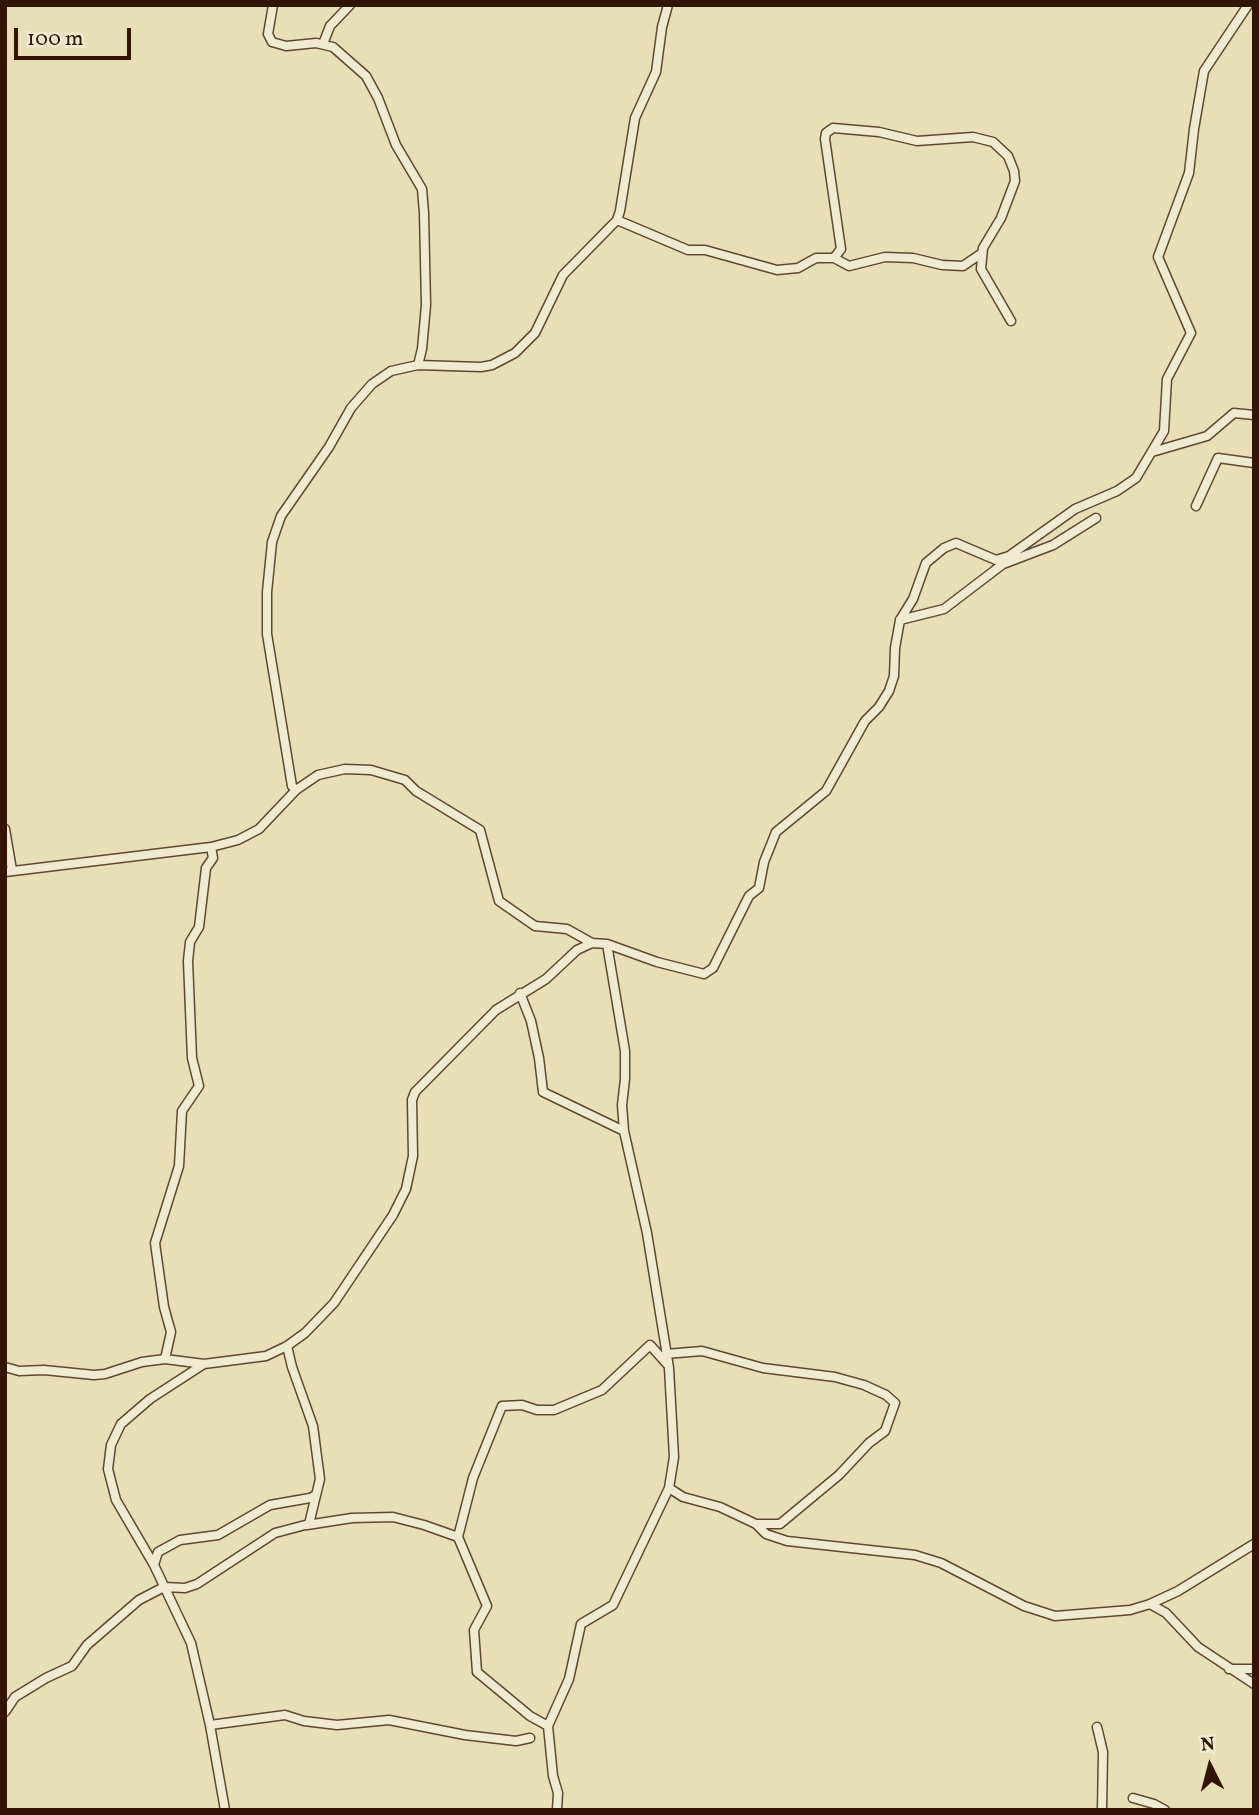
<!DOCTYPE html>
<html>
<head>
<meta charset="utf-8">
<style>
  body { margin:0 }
  #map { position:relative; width:1259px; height:1815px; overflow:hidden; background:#e8deb8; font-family:Vollkorn,serif }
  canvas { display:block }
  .frame { position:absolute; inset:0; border:7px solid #321504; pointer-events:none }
  .north { position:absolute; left:1175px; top:1731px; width:70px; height:70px; -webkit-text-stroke:5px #f0ead1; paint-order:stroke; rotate:354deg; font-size:19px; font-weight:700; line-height:28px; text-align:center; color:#321504 }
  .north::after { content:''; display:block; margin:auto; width:24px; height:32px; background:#321504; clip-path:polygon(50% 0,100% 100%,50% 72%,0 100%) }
  .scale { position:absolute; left:14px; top:28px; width:117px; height:32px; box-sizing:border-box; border:4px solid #321504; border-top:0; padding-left:9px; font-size:21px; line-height:24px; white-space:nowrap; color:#321504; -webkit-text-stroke:5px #f0ead1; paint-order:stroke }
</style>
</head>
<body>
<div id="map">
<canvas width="1259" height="1815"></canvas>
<div class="frame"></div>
<div class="north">N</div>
<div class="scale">100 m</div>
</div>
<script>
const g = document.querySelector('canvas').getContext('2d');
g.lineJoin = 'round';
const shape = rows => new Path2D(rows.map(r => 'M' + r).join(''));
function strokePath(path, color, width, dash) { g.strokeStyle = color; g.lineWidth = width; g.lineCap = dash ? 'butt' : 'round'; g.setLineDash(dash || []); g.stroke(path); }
const minor = shape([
  [273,5,268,34,272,42,286,46,316,43,333,47,366,76,378,98,396,145,422,189,424,213,426,305,422,349,418,365],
  [323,44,330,26,350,5],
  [617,220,688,250,705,250,777,270,798,268,816,258,834,258,841,249,825,139,826,133,833,128,879,132,917,141,973,137,993,142,1008,156,1014,171,1015,181,1001,218,983,248,981,269,1011,321],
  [834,258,849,266,885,257,913,258,942,265,963,266,982,253],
  [1152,452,1207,436,1234,413,1254,415],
  [1196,506,1218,458,1254,463],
  [900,620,944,609,1003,564,1053,545,1096,518],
  [296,790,292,786,267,634,267,592,272,542,281,516,329,447,351,408,372,384,391,371,418,365,481,367,492,365,515,353,535,333,563,275,617,220,620,211,635,118,656,72,662,27,668,5],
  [5,829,12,870],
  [5,872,211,847,238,840,259,829,296,790,318,775,345,769,371,770,405,780,416,791,480,830,499,901,535,926,567,929,592,943,607,944,657,962,704,974,713,968,749,896,759,888,764,862,776,832,826,791,865,721,879,707,889,691,894,676,895,648,900,620,913,599,926,563,944,548,956,543,996,560,1009,556,1075,509,1117,491,1136,478,1164,431,1167,379,1191,333,1158,257,1189,173,1194,129,1204,71,1248,5],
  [520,993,531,1021,539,1058,543,1092,624,1131],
  [666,1354,702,1351,763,1368,835,1377,864,1385,886,1395,895,1403,885,1431,869,1443,839,1475,780,1524,756,1524,720,1507,683,1497,669,1488],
  [165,1359,171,1332,164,1307,155,1243,179,1166,182,1111,199,1086,192,1058,188,961,190,942,199,927,206,868,213,858,211,847],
  [204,1364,150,1399,121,1424,111,1445,108,1469,116,1500,154,1565,191,1643,210,1725,225,1810],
  [5,1367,19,1371,44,1370,94,1375,105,1374,142,1362,165,1359,204,1364,266,1356,287,1346,305,1333,334,1303,393,1215,406,1189,413,1156,412,1100,415,1092,496,1010,546,979,577,950,592,943],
  [756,1524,766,1534,787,1541,915,1555,941,1563,1024,1606,1055,1616,1130,1610,1150,1604,1178,1591,1254,1544],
  [307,1525,352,1518,393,1517,424,1525,458,1537],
  [154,1565,158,1552,180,1540,218,1535,270,1505,310,1498,316,1495],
  [1150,1604,1166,1613,1198,1647,1254,1684],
  [1229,1669,1254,1669],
  [5,1712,15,1697,46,1678,72,1666,87,1645,139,1600,164,1587,185,1588,197,1584,275,1533,309,1524,320,1479,313,1426,292,1367,287,1346],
  [210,1725,285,1715,304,1721,337,1725,389,1720,465,1735,516,1741,530,1738],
  [548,1726,530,1716,477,1672,474,1630,487,1606,458,1537,473,1478,502,1406,522,1405,537,1410,554,1410,602,1390,650,1345,668,1365],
  [1097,1727,1103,1752,1102,1810],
  [1133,1798,1154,1804,1165,1810],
  [557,1810,558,1793,553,1776,548,1726,569,1679,581,1624,613,1605,669,1488,674,1457,669,1368,647,1233,624,1131,622,1105,625,1079,625,1051,607,944]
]);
strokePath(minor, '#604731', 11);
strokePath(minor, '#f0ead1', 8);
</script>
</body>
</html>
